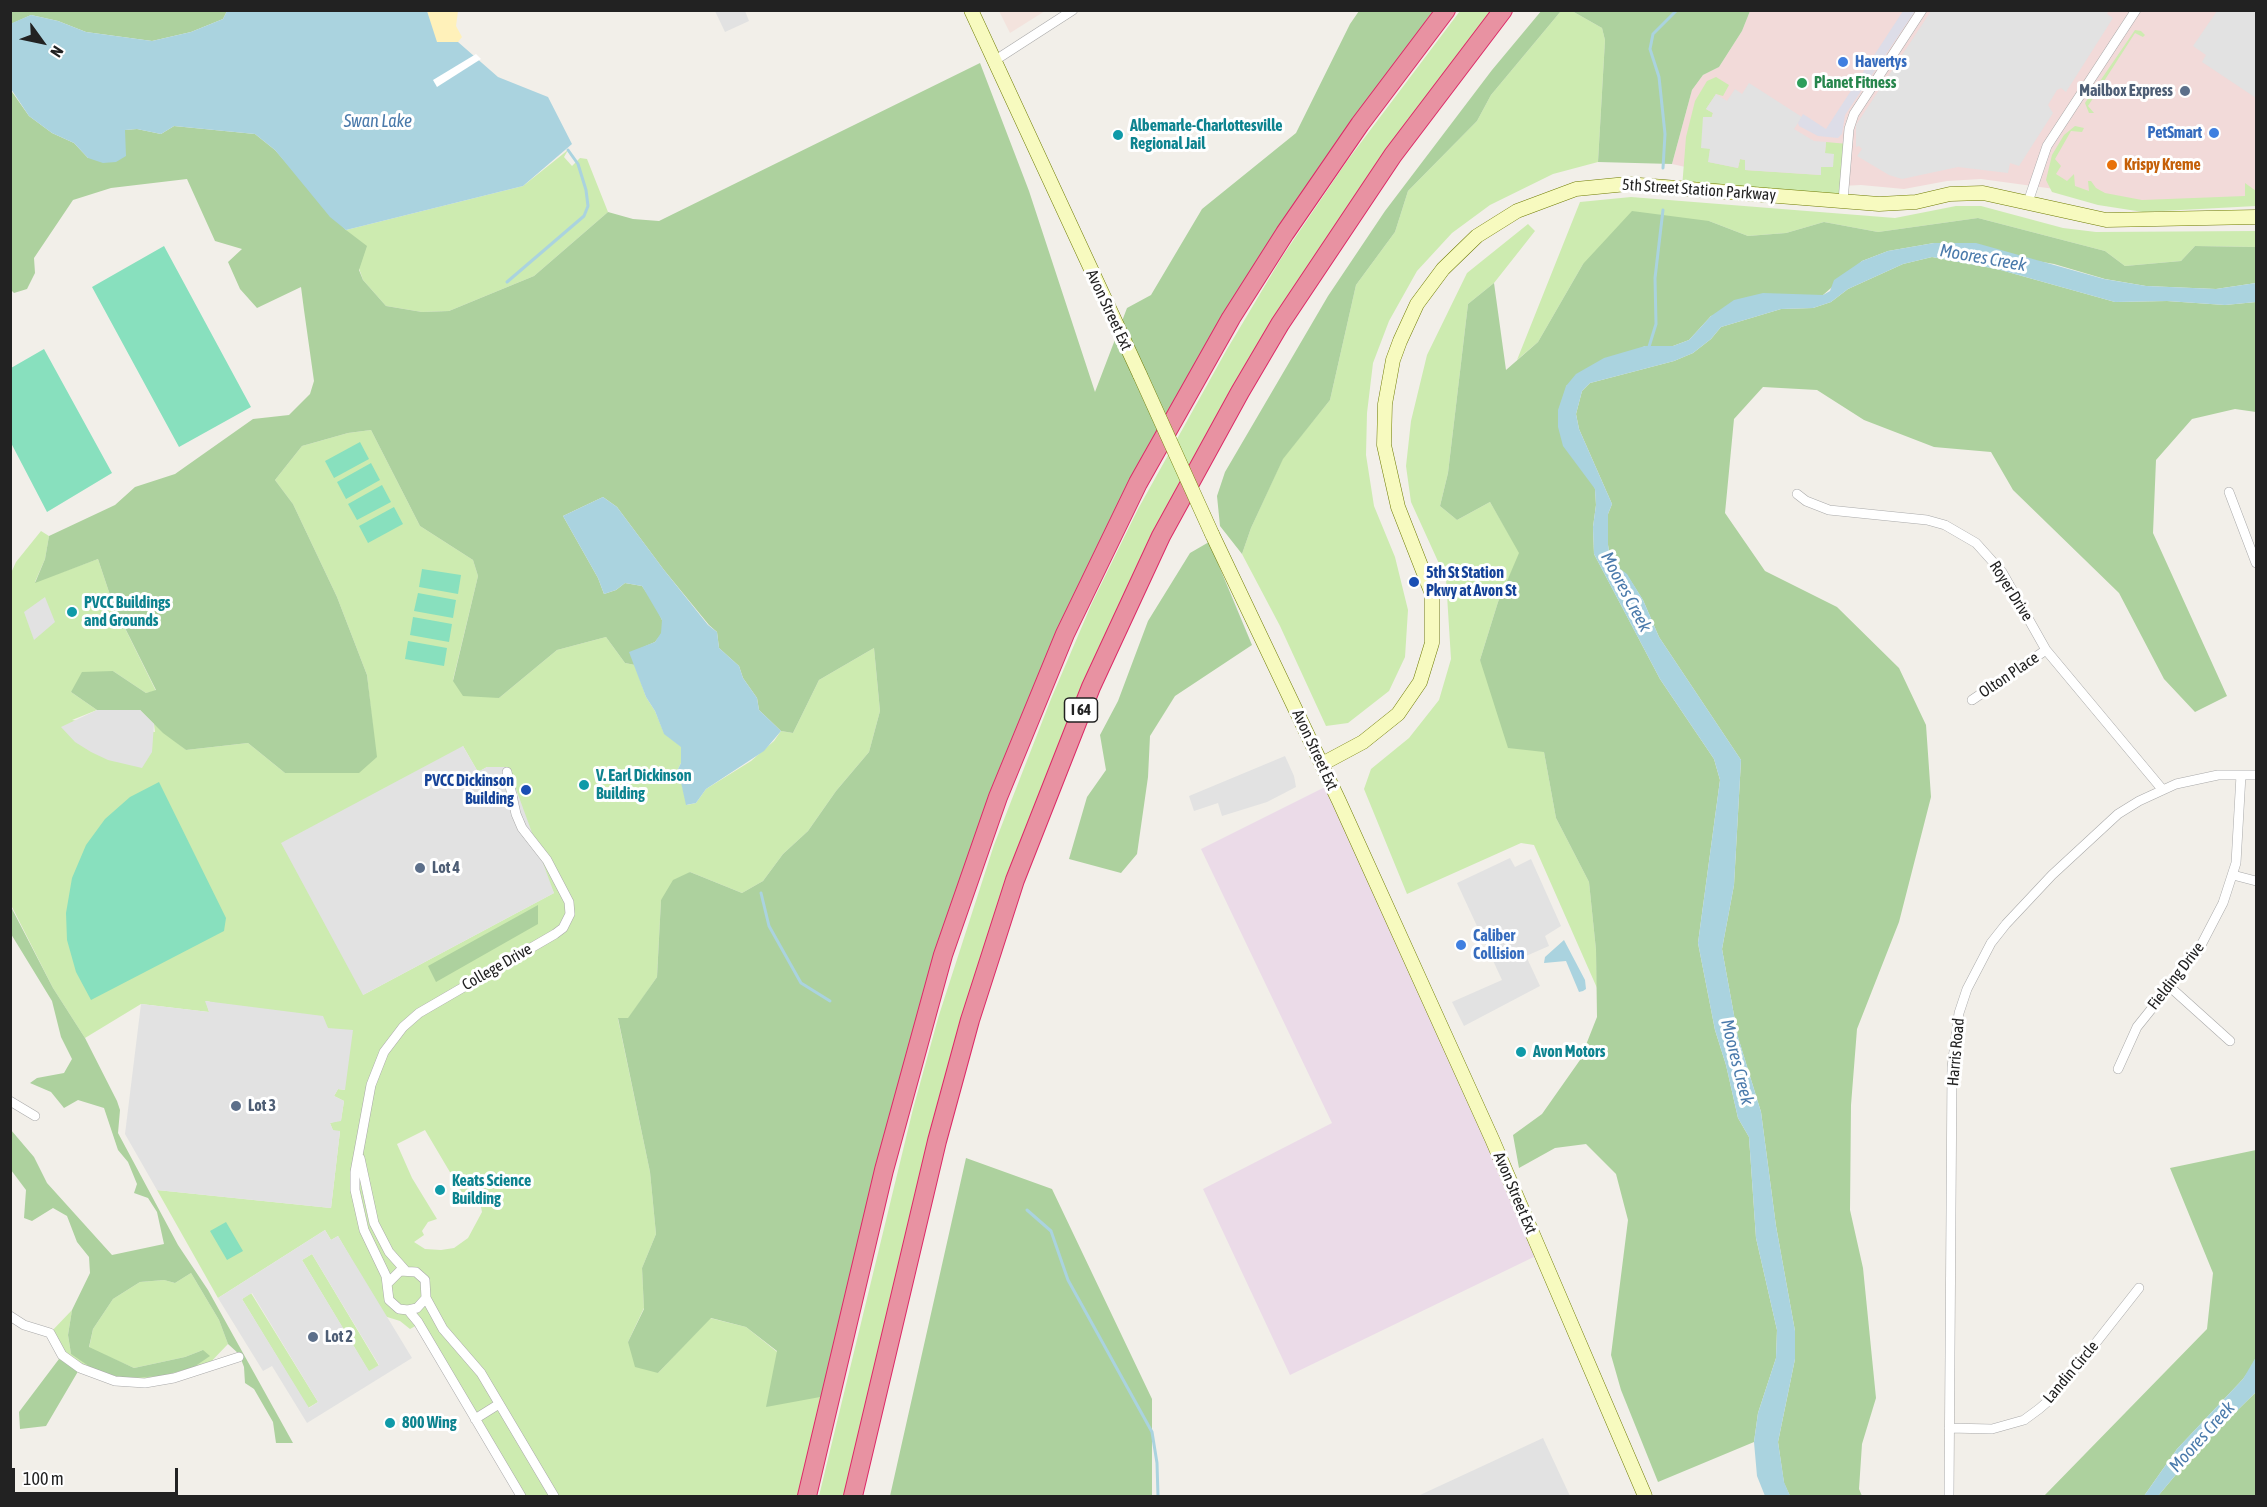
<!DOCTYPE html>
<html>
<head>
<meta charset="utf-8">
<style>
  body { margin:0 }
  #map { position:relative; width:2267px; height:1507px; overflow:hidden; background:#f2efe9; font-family:"Asap Condensed",sans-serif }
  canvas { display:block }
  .frame { position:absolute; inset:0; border:12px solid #222; pointer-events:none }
  .north { position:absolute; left:12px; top:12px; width:60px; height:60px; -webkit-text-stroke:4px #fff; paint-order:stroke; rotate:123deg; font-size:16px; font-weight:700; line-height:24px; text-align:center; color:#222 }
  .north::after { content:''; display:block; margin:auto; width:21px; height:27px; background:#222; clip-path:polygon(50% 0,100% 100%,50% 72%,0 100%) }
  .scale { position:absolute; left:12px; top:1468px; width:166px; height:27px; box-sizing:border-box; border:3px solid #222; border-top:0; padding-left:8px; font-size:18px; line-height:21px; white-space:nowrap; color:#222; -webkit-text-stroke:4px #fff; paint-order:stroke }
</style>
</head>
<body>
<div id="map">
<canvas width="2267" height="1507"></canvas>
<div class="frame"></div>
<div class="north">N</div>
<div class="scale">100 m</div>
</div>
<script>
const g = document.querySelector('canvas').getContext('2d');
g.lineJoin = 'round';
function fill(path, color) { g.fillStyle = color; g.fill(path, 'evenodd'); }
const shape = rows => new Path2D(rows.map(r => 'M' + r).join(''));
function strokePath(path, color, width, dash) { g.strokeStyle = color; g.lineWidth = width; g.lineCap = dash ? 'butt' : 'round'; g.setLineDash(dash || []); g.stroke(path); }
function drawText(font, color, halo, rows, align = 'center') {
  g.font = font + ' "Asap Condensed",sans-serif'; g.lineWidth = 6; g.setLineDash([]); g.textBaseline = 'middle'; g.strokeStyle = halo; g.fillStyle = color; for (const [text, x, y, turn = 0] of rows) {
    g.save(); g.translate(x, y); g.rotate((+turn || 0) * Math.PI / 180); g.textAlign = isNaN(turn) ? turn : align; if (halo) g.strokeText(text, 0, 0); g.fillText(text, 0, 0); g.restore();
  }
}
fill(shape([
  [1750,11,2256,11,2256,205,2195,208,1981,179,1947,181,1904,189,1861,185,1822,187,1748,181,1672,164,1692,90,1703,75,1719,67,1742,31]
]), '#f2dad9');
fill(shape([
  [1331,784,1542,1253,1290,1375,1203,1189,1332,1123,1201,849]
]), '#ebdbe8');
fill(shape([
  [999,11,1045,11,1010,33]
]), '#f3e3dd');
fill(shape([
  [1460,11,1497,11,1210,434,1034,816,848,1496,819,1496,913,1109,939,1015,994,845,1051,699,1092,603,1138,509,1226,351,1282,257,1347,161],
  [1561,11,1572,11,1602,28,1605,40,1598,162,1553,174,1490,205,1452,233,1417,271,1389,321,1373,363,1367,413,1366,455,1374,506,1395,557,1408,610,1405,657,1389,691,1348,723,1326,726,1280,626,1242,554,1251,528,1283,458,1330,400,1356,285,1395,232,1408,191,1477,121,1491,95],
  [2135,30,2141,31,2145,35,2143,37,2135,33,2088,106,2094,113,2089,113,2085,103],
  [1716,77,1729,85,1723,96,1716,94,1706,109,1713,113,1701,148,1710,148,1709,162,1738,168,1740,159,1745,160,1745,170,1821,175,1821,167,1833,167,1825,153,1826,142,1848,144,1843,201,1682,188,1686,137,1695,101,1707,81],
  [2075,126,2084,128,2082,132,2071,131,2055,159,2061,166,2056,174,2067,181,2074,174,2075,186,2089,191,2088,181,2091,181,2096,188,2105,193,2142,200,2245,196,2245,183,2256,191,2256,206,2143,212,2098,205,2052,192,2046,180,2052,155,2064,135],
  [568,150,564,157,572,166,580,158,587,159,608,212,534,276,449,311,422,312,386,306,363,280,346,230,523,186],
  [1631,197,1895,218,1956,206,1981,206,2063,228,2096,232,2256,231,2256,247,2195,246,2181,261,2125,266,2105,251,1978,218,1878,232,1824,222,1786,233,1748,236,1709,221,1583,264,1538,342,1517,360,1580,202],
  [1528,224,1535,231,1494,283,1468,304,1448,473,1440,506,1457,520,1490,502,1520,553,1498,602,1480,660,1544,752,1556,818,1589,882,1596,950,1597,988,1534,845,1521,843,1407,894,1364,789,1371,769,1409,738,1439,700,1451,659,1446,579,1411,502,1406,466,1411,421,1427,355,1467,273],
  [371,430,420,526,473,560,478,576,453,680,499,698,557,650,606,637,625,663,635,665,646,697,655,711,664,733,682,747,681,763,678,769,687,805,696,803,706,789,751,761,774,741,781,731,793,733,819,680,874,648,880,711,869,752,836,791,808,831,783,854,763,881,742,893,690,872,661,900,657,977,628,1019,618,1019,650,1172,656,1234,642,1268,644,1308,628,1342,658,1373,710,1318,746,1327,831,1395,807,1496,521,1496,419,1324,410,1329,400,1321,384,1316,338,1236,331,1240,325,1230,218,1298,157,1190,331,1208,340,1131,333,1131,330,1123,341,1120,344,1101,334,1096,338,1089,345,1090,328,1028,206,1001,209,1012,141,1004,85,1038,53,988,11,905,11,573,16,562,41,531,49,536,45,559,35,582,98,559,113,604,156,691,146,693,113,671,71,692,97,710,72,720,155,732,154,724,186,750,248,743,285,773,376,757,367,675,337,597,293,504,275,480,302,446,348,433],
  [463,746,478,772,487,767,554,893,363,995],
  [425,1130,470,1206,480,1202,482,1212,468,1238,454,1248,441,1250,425,1249,414,1242,424,1235,422,1231,428,1222,437,1219,412,1178,397,1144],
  [312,1254,379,1366,369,1372,302,1260],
  [191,1273,219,1320,228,1344,204,1369,174,1378,115,1381,62,1355,50,1333,72,1310,68,1335,71,1354,162,1376,203,1350,185,1357,134,1368,89,1348,93,1329,113,1299,140,1282,164,1280,175,1283],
  [251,1293,318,1402,308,1408,242,1299]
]), '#cdebb0');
fill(shape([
  [1542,10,1561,11,1491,95,1477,121,1408,191,1395,232,1356,285,1330,400,1283,459,1251,528,1242,554,1220,526,1217,496,1225,472,1328,296,1385,211,1492,70],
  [10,11,227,11,223,19,191,32,152,41,86,32,58,21,31,15,11,24],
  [1359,11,1446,11,1360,124,1138,483,970,874,831,1395,766,1407,777,1351,746,1327,711,1318,658,1373,635,1367,628,1342,644,1309,642,1268,656,1234,650,1172,618,1018,628,1018,657,977,661,900,673,880,690,872,742,893,763,881,783,854,808,831,836,791,869,752,880,711,874,648,819,680,793,733,781,731,759,710,757,698,743,678,739,666,719,648,717,632,709,625,664,570,617,507,603,497,563,516,598,578,604,594,616,590,625,583,642,586,654,603,662,620,662,633,655,642,639,649,635,665,625,663,606,637,557,650,499,698,463,696,453,681,478,576,473,560,420,526,371,430,348,433,302,446,275,480,293,504,337,597,367,675,377,757,359,773,285,773,248,743,186,750,163,733,140,710,97,710,71,692,82,672,113,671,146,693,156,690,113,604,98,559,35,583,45,559,49,536,115,505,135,487,175,474,253,419,289,415,310,394,314,381,304,310,301,287,257,308,240,289,228,262,242,249,215,241,187,179,111,188,73,200,34,258,35,273,27,289,14,293,10,289,10,89,29,116,52,133,74,143,88,158,124,140,124,130,137,129,161,134,174,126,255,134,275,150,346,230,367,246,359,270,363,280,386,306,422,312,449,311,534,276,608,212,633,219,659,221,980,63,1029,191,1095,392,1127,308,1151,295,1202,209,1296,133,1350,24],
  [1572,11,1750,11,1742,31,1719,67,1703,75,1692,90,1672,164,1598,162,1605,40,1602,28],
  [1632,211,1709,221,1748,236,1786,233,1824,222,1878,232,1978,218,2105,251,2125,266,2181,261,2195,246,2256,247,2256,283,2216,289,2146,286,2105,279,2054,264,1934,243,1888,251,1862,261,1823,295,1808,295,1711,316,1689,340,1673,346,1645,346,1566,386,1595,489,1596,505,1593,527,1594,554,1660,679,1714,759,1720,780,1698,943,1715,1030,1726,1065,1738,1118,1749,1137,1756,1238,1777,1330,1776,1358,1758,1413,1754,1442,1658,1482,1621,1390,1611,1355,1628,1220,1616,1174,1586,1144,1555,1148,1519,1168,1513,1135,1542,1114,1580,1060,1597,1017,1596,950,1589,882,1556,818,1544,752,1508,748,1480,660,1498,602,1519,553,1490,502,1457,520,1440,506,1448,473,1468,304,1494,283,1506,370,1538,342,1583,264],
  [1932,257,1997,269,2115,302,2167,301,2225,305,2256,302,2256,412,2235,409,2192,419,2156,460,2153,533,2227,696,2195,712,2164,679,2119,593,2013,490,1991,452,1934,447,1864,420,1817,390,1763,387,1734,419,1725,513,1765,571,1837,607,1899,668,1926,725,1931,797,1899,922,1857,1029,1851,1105,1850,1210,1863,1268,1876,1398,1862,1444,1859,1489,1862,1496,1790,1496,1784,1483,1778,1442,1795,1359,1795,1331,1776,1226,1761,1112,1738,1037,1722,949,1734,885,1741,760,1659,637,1643,600,1627,575,1611,562,1608,545,1608,514,1612,504,1579,429,1576,414,1582,391,1590,383,1674,361,1693,353,1711,339,1721,327,1781,309,1813,308,1831,302,1848,289,1903,264],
  [1209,542,1252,645,1175,696,1150,736,1148,777,1137,854,1121,873,1069,859,1087,797,1106,770,1100,735,1118,701,1148,621,1190,553],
  [10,905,53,988,85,1038,117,1101,120,1110,118,1133,178,1245,208,1290,293,1443,276,1443,273,1422,254,1389,245,1383,244,1367,239,1354,228,1344,219,1320,191,1273,175,1283,164,1280,140,1282,113,1299,93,1329,89,1347,134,1368,185,1357,203,1350,210,1356,194,1367,162,1376,128,1378,99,1373,71,1354,68,1335,72,1310,90,1273,89,1257,77,1242,67,1216,53,1208,32,1221,24,1218,26,1190,11,1170,11,1130,34,1157,47,1183,112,1255,164,1244,157,1212,148,1198,134,1193,137,1184,128,1162,118,1150,104,1108,78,1100,64,1108,51,1092,30,1083,37,1078,64,1073,72,1059,61,1037,52,1001,11,934],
  [538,905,538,924,436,982,428,966],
  [2256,1150,2256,1357,2251,1368,2243,1379,2177,1449,2144,1496,2044,1496,2207,1329,2213,1273,2170,1168],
  [966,1158,1052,1189,1152,1399,1152,1496,890,1496],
  [62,1355,80,1368,46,1426,20,1429,19,1412],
  [2256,1392,2256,1494,2254,1496,2158,1496,2194,1453]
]), '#add19e');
fill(shape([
  [427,11,458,11,456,26,462,37,458,42,436,42]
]), '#fff1ba');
fill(shape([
  [164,246,251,407,179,447,92,287],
  [44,349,112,473,47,512,10,441,11,368],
  [360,442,369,459,334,478,325,461],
  [371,463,380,480,346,499,337,482],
  [382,485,391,502,357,520,348,504],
  [394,507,403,524,368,543,359,526],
  [422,569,461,575,458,594,419,587],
  [418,593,456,600,453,618,414,611],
  [413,617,452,624,449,642,410,635],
  [408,641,447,648,444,666,405,659],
  [159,782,226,918,224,931,91,1000,76,972,67,940,66,913,72,878,86,845,105,819,130,797],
  [226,1222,243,1251,227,1260,210,1231]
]), '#88e0be');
fill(shape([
  [2109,10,2107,14,2113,18,2066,92,2061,88,2057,90,2048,105,2053,113,2019,166,2010,163,2008,173,1958,167,1902,179,1889,175,1857,156,1862,149,1859,146,1856,147,1856,125,1931,11],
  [715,11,745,11,749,21,725,32],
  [2217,11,2256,11,2256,98,2202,62,2206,55,2193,46],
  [1749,83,1802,117,1794,129,1814,141,1826,142,1825,153,1834,154,1833,167,1821,167,1821,175,1745,170,1745,160,1740,159,1738,168,1708,162,1710,149,1701,148,1703,117,1712,117,1713,113,1706,109,1716,94,1727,101,1735,89,1742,94],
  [45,597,55,622,34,640,24,612],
  [97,710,140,710,154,724,152,752,142,768,108,760,91,752,75,742,61,727],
  [463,746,478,772,487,767,508,767,554,893,363,995,281,843],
  [1285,756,1294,776,1296,787,1267,802,1222,816,1218,803,1194,811,1189,796],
  [1510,858,1515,867,1531,859,1561,926,1545,936,1549,946,1526,956,1540,986,1464,1026,1452,1002,1502,980,1457,883],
  [205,1001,323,1016,328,1028,353,1030,345,1090,338,1089,334,1096,344,1101,341,1121,330,1123,333,1130,340,1131,331,1208,157,1190,125,1134,141,1004,209,1012],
  [325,1230,331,1240,338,1236,412,1358,307,1423,272,1366,263,1371,218,1298],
  [312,1254,379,1365,369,1371,302,1260],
  [252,1293,318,1402,309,1408,242,1299],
  [1543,1438,1570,1496,1421,1496,1420,1495]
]), '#e2e2e2');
fill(shape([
  [1903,11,1915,11,1845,115,1842,134,1838,138,1818,136,1799,126,1798,123,1803,114,1826,129]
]), '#dddde8');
fill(shape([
  [227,11,427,11,437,42,458,42,498,77,548,97,572,144,523,186,346,230,330,217,275,150,255,134,174,126,161,134,137,129,125,130,126,156,116,162,103,163,88,158,74,143,52,133,29,116,11,89,10,24,31,15,58,21,86,32,152,41,191,32,223,19],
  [1934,243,1976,243,2104,279,2146,286,2216,289,2256,283,2256,302,2225,305,2167,301,2115,302,1997,269,1932,257,1903,264,1848,289,1831,302,1813,308,1781,309,1721,327,1711,339,1693,353,1674,361,1590,383,1582,391,1576,414,1579,429,1612,504,1608,514,1608,545,1611,562,1627,574,1643,600,1659,637,1741,760,1734,885,1722,949,1738,1037,1761,1112,1776,1226,1795,1331,1795,1359,1778,1442,1784,1482,1790,1496,1765,1496,1757,1476,1754,1442,1758,1413,1776,1358,1777,1330,1756,1238,1749,1137,1738,1118,1726,1065,1715,1030,1698,943,1720,780,1714,759,1660,679,1594,554,1593,527,1596,505,1595,489,1563,446,1558,427,1558,410,1566,386,1576,374,1604,358,1645,346,1673,346,1689,340,1711,316,1734,300,1763,293,1823,295,1830,291,1834,280,1862,261,1888,251],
  [603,497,617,507,664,570,708,625,717,632,719,648,739,666,743,678,757,698,759,710,781,731,764,751,706,789,696,803,686,805,678,769,681,763,681,747,664,734,655,711,646,697,629,652,655,642,661,633,662,620,642,586,625,583,616,590,604,594,598,578,563,516],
  [1564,940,1585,980,1586,989,1583,991,1579,992,1566,961,1544,963,1545,957],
  [2256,1357,2256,1392,2194,1453,2158,1496,2144,1496,2177,1449,2243,1379]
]), '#aad3df');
fill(shape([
  [476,54,481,59,437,87,433,80]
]), '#fff');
strokePath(shape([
  [1663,168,1665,134,1659,77,1650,49,1653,34,1677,10],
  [507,282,584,216,588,206,586,190,578,164,568,150],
  [1648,350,1656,324,1655,278,1663,210],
  [761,893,769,926,801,983,830,1001],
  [1027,1210,1051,1231,1068,1280,1152,1432,1157,1463,1158,1496]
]), '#aad3df', 3);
const street = shape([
  [994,61,1073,10],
  [1843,201,1849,129,1854,114,1922,10],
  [2028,202,2047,146,2136,10],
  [2229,492,2256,563],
  [1797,494,1806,501,1829,510,1927,520,1945,525,1976,543,2002,572,2046,650,2162,789],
  [1972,700,2046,650],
  [2233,875,2256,881],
  [2170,987,2230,1041],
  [2118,1069,2137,1027,2198,951,2223,903,2236,863,2241,775],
  [10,1101,35,1116],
  [360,1158,374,1223,389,1252,405,1270],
  [387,1284,400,1271,416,1272,425,1280,426,1298,417,1308,408,1310,399,1309,389,1300,386,1276,364,1230,355,1190,355,1172,371,1085,384,1052,403,1027,419,1013,555,934,563,928,570,914,569,902,547,860,522,828,516,814,507,772],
  [426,1298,443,1329,481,1373,554,1496],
  [408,1310,418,1322,521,1496],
  [10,1316,24,1325,50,1333,62,1355,80,1368,115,1381,145,1383,174,1378,239,1357],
  [475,1419,499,1404],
  [1949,1428,1992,1429,2024,1420,2039,1409,2054,1396,2139,1288],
  [1949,1496,1952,1067,1959,1013,1967,989,1991,943,2006,924,2052,875,2118,814,2139,801,2176,784,2218,775,2256,775]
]);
const secondary = shape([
  [971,10,1140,375],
  [1212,534,1339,801,1492,1139,1645,1496],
  [1322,764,1363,742,1398,714,1420,682,1432,643,1432,594,1398,507,1384,445,1385,404,1393,360,1400,341,1417,304,1443,269,1477,236,1517,211,1576,189,1627,184,1879,204,1916,202,1950,194,1983,193,2106,220,2256,217]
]);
const highway = shape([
  [807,1496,884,1170,943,955,998,797,1065,634,1138,483,1231,318,1285,233,1360,124,1446,10],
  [853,1496,937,1141,970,1020,1015,880,1091,687,1161,536,1240,392,1280,324,1393,155,1503,10]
]);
strokePath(street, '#a9a9a9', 10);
strokePath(secondary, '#707d05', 15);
strokePath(highway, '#dc2a67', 20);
strokePath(street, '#fff', 9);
strokePath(secondary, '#f7fabf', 14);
strokePath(highway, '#e892a2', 18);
const secondaryBridge = shape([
  [1140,375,1212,534]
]);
strokePath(secondaryBridge, '#707d05', 15, []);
strokePath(secondaryBridge, '#f7fabf', 14);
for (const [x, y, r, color] of [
  [1843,62,6,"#3f7fe0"],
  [1802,83,6,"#2e9e5b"],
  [2185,91,6,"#5c6f8a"],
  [2214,133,6,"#3f7fe0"],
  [1118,135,6,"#0f9aa8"],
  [2112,165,6,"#e8710a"],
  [1414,582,6,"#1a4fb4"],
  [72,612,6,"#0f9aa8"],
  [584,785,6,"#0f9aa8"],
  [526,790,6,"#1a4fb4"],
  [420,868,6,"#5c6f8a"],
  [1461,945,6,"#3f7fe0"],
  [1521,1052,6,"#0f9aa8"],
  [236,1106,6,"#5c6f8a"],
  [440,1190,6,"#0f9aa8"],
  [313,1337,6,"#5c6f8a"],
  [390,1423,6,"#0f9aa8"]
]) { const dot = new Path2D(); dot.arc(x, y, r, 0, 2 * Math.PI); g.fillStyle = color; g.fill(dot); strokePath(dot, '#fff', 2); }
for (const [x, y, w] of [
  [1081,710,33]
]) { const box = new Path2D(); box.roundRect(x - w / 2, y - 12, w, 24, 4.5); g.fillStyle = '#fff'; g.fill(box); strokePath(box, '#222', 1.5); }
drawText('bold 15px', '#222', null, [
  ["I 64",1081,710]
]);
drawText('bold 16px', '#366cbe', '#fff', [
  ["Havertys",1855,62],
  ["PetSmart",2202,133,"right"],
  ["Caliber",1473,936],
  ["Collision",1473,954]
], 'left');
drawText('bold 16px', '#27864d', '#fff', [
  ["Planet Fitness",1814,83]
], 'left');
drawText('bold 16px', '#4e5e75', '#fff', [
  ["Mailbox Express",2173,91,"right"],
  ["Lot 4",432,868],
  ["Lot 3",248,1106],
  ["Lot 2",325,1337]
], 'left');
drawText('bold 16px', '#0d838f', '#fff', [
  ["Albemarle-Charlottesville",1130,126],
  ["Regional Jail",1130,144],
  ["PVCC Buildings",84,603],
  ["and Grounds",84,621],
  ["V. Earl Dickinson",596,776],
  ["Building",596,794],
  ["Avon Motors",1533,1052],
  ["Keats Science",452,1181],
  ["Building",452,1199],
  ["800 Wing",402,1423]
], 'left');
drawText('bold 16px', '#c56008', '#fff', [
  ["Krispy Kreme",2124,165]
], 'left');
drawText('16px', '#222', '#fff', [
  ["5th Street Station Parkway",1699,190,4],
  ["Avon Street Ext",1109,310,65],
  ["Royer Drive",2011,591,58],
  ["Olton Place",2009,675,-34],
  ["Avon Street Ext",1315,750,65],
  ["College Drive",497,967,-30],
  ["Fielding Drive",2176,976,-52],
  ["Harris Road",1956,1052,-85],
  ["Avon Street Ext",1515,1193,67],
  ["Landin Circle",2071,1372,-50]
]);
drawText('bold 16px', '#164399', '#fff', [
  ["5th St Station",1426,573],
  ["Pkwy at Avon St",1426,591],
  ["PVCC Dickinson",514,781,"right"],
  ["Building",514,799,"right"]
], 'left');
drawText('italic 18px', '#4a7aab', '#fff', [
  ["Swan Lake",378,121],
  ["Moores Creek",1983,258,10],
  ["Moores Creek",1626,592,62],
  ["Moores Creek",1737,1062,76],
  ["Moores Creek",2202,1437,-48]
]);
</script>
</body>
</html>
